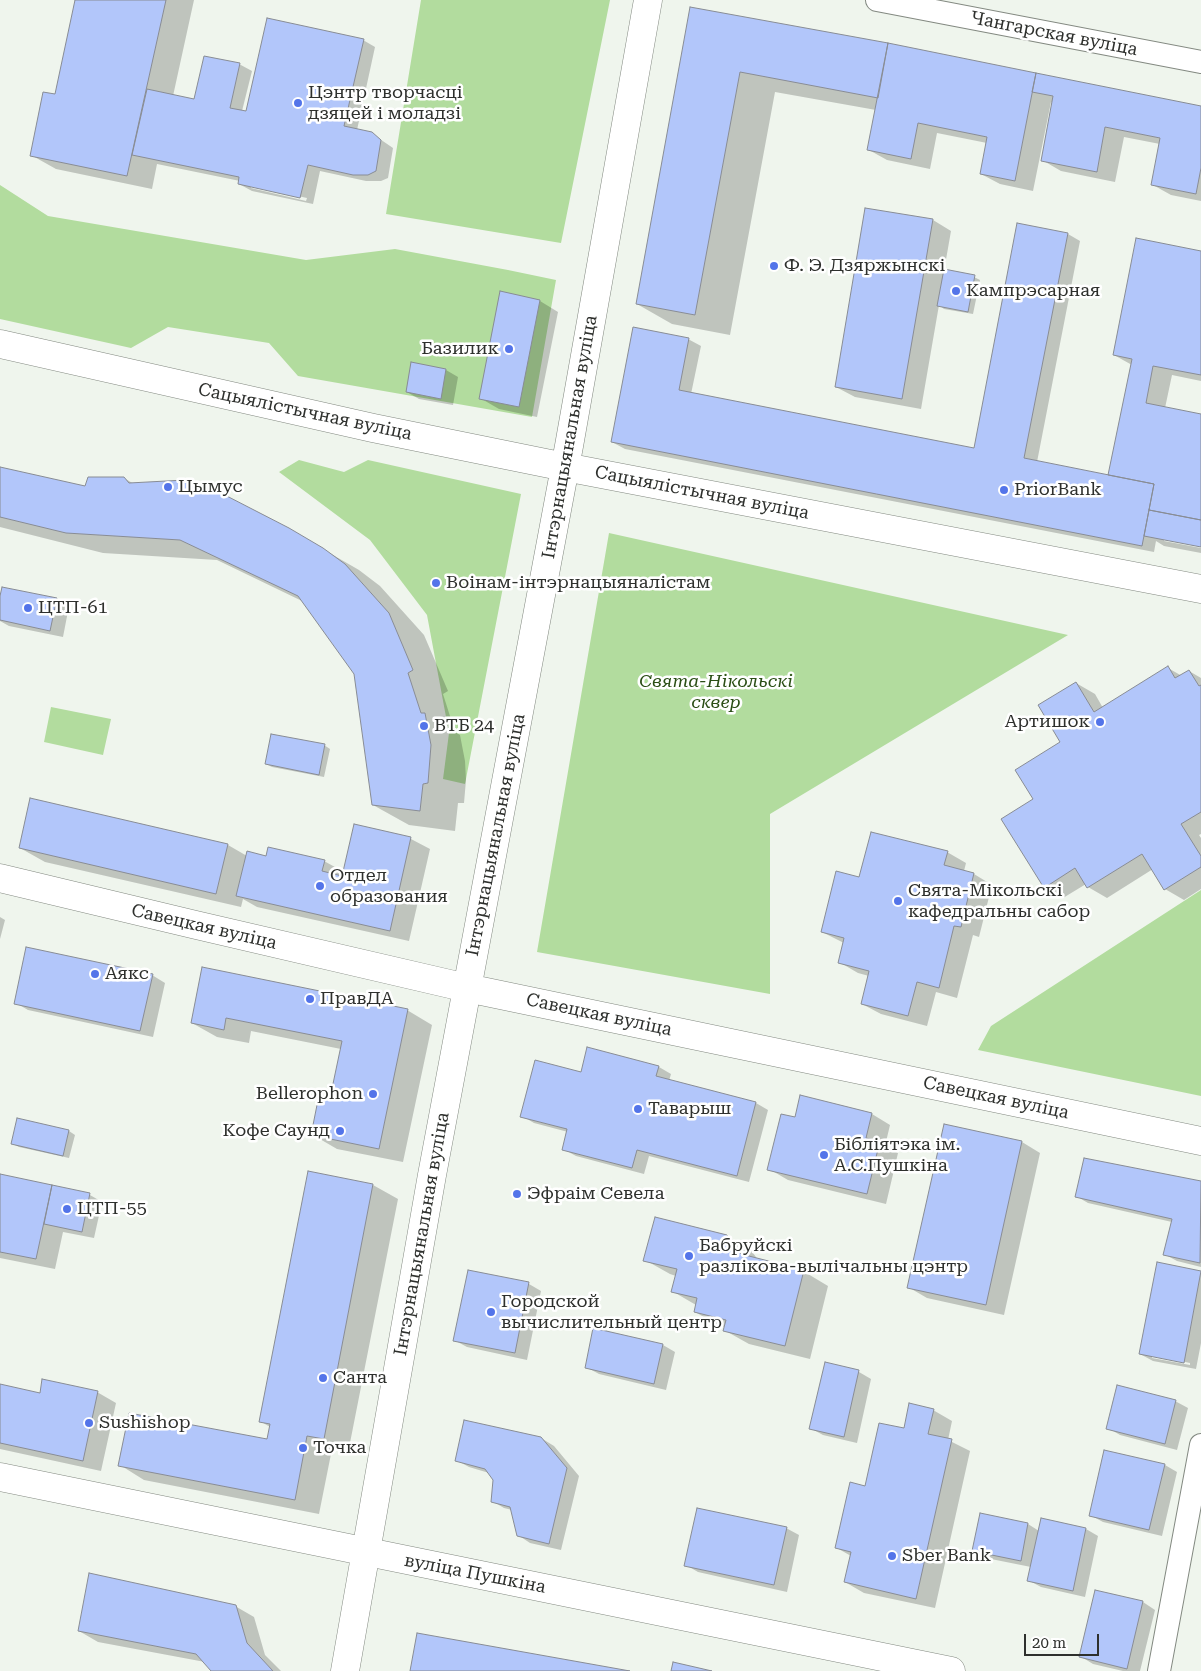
<!DOCTYPE html>
<html>
<head>
<meta charset="utf-8">
<style>
  body { margin:0 }
  #map { position:relative; width:1201px; height:1671px; overflow:hidden; background:#eff5ed; font-family:"Roboto Serif",serif }
  canvas { display:block }
  .scale { position:absolute; left:1024px; top:1634px; width:75px; height:22px; box-sizing:border-box; border:2px solid #2e302d; border-top:0; padding-left:6px; font-size:15px; line-height:18px; white-space:nowrap; color:#2e302d; -webkit-text-stroke:4px #fff; paint-order:stroke }
</style>
</head>
<body>
<div id="map">
<canvas width="1201" height="1671"></canvas>
<div class="scale">20 m</div>
</div>
<script>
const g = document.querySelector('canvas').getContext('2d');
g.lineJoin = 'round';
function fill(path, color) { g.fillStyle = color; g.fill(path, 'evenodd'); }
const shape = rows => new Path2D(rows.map(r => 'M' + r).join(''));
function strokePath(path, color, width, dash) { g.strokeStyle = color; g.lineWidth = width; g.lineCap = dash ? 'butt' : 'round'; g.setLineDash(dash || []); g.stroke(path); }
function drawText(font, color, halo, rows, align = 'center') {
  g.font = font + ' "Roboto Serif",serif'; g.lineWidth = 5; g.setLineDash([]); g.textBaseline = 'middle'; g.strokeStyle = halo; g.fillStyle = color; for (const [text, x, y, turn = 0] of rows) {
    g.save(); g.translate(x, y); g.rotate((+turn || 0) * Math.PI / 180); g.textAlign = isNaN(turn) ? turn : align; if (halo) g.strokeText(text, 0, 0); g.fillText(text, 0, 0); g.restore();
  }
}
fill(shape([
  [421,0,610,0,561,243,386,214],
  [0,185,48,216,306,260,395,249,508,270,556,280,532,417,298,376,269,343,168,327,131,348,0,319],
  [299,460,344,472,368,460,521,494,465,784,443,779,449,733,427,615,370,540,279,472],
  [609,533,1068,635,770,814,770,994,537,952],
  [51,707,111,719,103,755,44,742],
  [1201,890,1201,1096,978,1050,991,1026]
]), '#b2dc9e');
fill(shape([
  [76,0,194,0,173,96,195,100,239,64,252,71,242,111,247,112,363,40,375,47,357,130,371,133,393,148,388,178,381,181,366,181,320,171,313,204,252,191,239,184,240,181,157,164,152,189,56,169,31,155,56,95],
  [251,186,307,198,306,201,251,188],
  [691,9,1201,107,1201,201,1171,195,1153,185,1160,144,1124,137,1115,182,1061,171,1042,160,1053,103,1051,102,1033,191,1000,184,981,174,987,143,937,133,930,169,887,160,869,150,876,110,775,92,730,335,672,324,637,304],
  [933,220,951,231,944,271,974,277,980,280,973,314,944,309,939,305,921,409,855,397,836,387],
  [1068,234,1080,241,1037,462,1114,477,1132,365,1114,355,1201,253,1201,381,1172,375,1165,408,1201,416,1201,545,1164,538,1164,541,1201,548,1201,553,1164,546,1156,541,1154,552,625,449,612,442,688,339,701,346,691,394,975,449],
  [540,301,558,312,537,417,499,409,480,398],
  [446,370,458,377,453,405,419,399,407,392],
  [0,468,86,487,124,478,134,484,281,525,359,570,380,586,424,635,448,691,443,694,455,732,460,735,465,761,466,780,464,803,458,803,455,831,409,825,373,805,356,673,302,601,217,560,103,553,0,527],
  [3,588,57,599,69,606,63,637,9,626,0,621,0,602],
  [1168,668,1182,676,1189,671,1201,678,1201,834,1199,835,1201,838,1201,889,1184,900,1165,889,1153,869,1107,898,1088,887,1086,884,1063,898,1045,887,1035,799,1062,742,1076,683,1095,694,1103,708],
  [324,745,330,749,324,777,272,767,266,764],
  [355,826,411,839,430,849,409,941,257,907,243,899,241,907,45,862,20,848,228,845,247,856,324,861,344,872],
  [947,852,966,863,964,871,974,874,992,885,979,937,973,935,957,998,936,992,927,1026,881,1014,862,1004,869,976,858,973,839,962,844,943,822,932,860,878],
  [0,917,5,920,0,939],
  [203,969,407,1010,432,1025,403,1162,337,1149,313,1135,331,1099,341,1049,251,1031,249,1043,217,1037,192,1023],
  [152,975,165,983,153,1037,28,1010,16,1003],
  [659,1067,671,1074,669,1081,756,1103,768,1110,749,1182,649,1156,644,1174,576,1156,563,1149,568,1132,534,1123,522,1116,582,1073],
  [801,1097,872,1114,890,1125,885,1146,898,1153,886,1204,788,1180,769,1169,796,1119],
  [18,1120,69,1131,75,1135,69,1158,19,1147,13,1144],
  [945,1125,1022,1142,1040,1153,1004,1315,927,1298,908,1287],
  [1085,1159,1201,1182,1201,1267,1177,1261,1164,1254,1172,1222,1088,1203,1076,1196],
  [309,1172,373,1185,398,1199,348,1453,332,1449,319,1514,144,1480,120,1465,268,1441,270,1427,260,1421],
  [0,1176,90,1195,102,1202,94,1238,63,1232,55,1269,0,1258],
  [726,1236,751,1250,758,1260,803,1271,828,1286,810,1359,749,1344,724,1330,725,1327,720,1326,695,1312,696,1305,672,1291,676,1276,670,1274,645,1260],
  [1158,1264,1201,1272,1201,1343,1196,1369,1153,1361,1140,1354],
  [1152,1355,1190,1363,1190,1365,1152,1358],
  [469,1271,529,1284,541,1291,527,1360,467,1347,454,1340],
  [663,1345,675,1352,666,1390,599,1374,586,1367],
  [825,1364,859,1372,871,1379,857,1443,823,1435,810,1428],
  [0,1386,41,1395,97,1392,116,1403,101,1471,0,1449],
  [1175,1401,1188,1408,1177,1450,1120,1435,1108,1428],
  [933,1410,952,1421,948,1440,970,1451,935,1608,864,1593,845,1582,851,1556,837,1548,866,1487,905,1430],
  [541,1438,554,1446,579,1476,561,1550,530,1543,518,1535,512,1510,504,1508,492,1501,494,1480,489,1473,469,1467,456,1460],
  [1165,1465,1177,1472,1162,1536,1103,1522,1090,1515],
  [1042,1520,1086,1529,1098,1536,1085,1597,1041,1587,1028,1580,1031,1567,986,1558,974,1551,1028,1524,1039,1531],
  [786,1528,799,1535,787,1592,698,1572,686,1565],
  [1096,1591,1143,1602,1155,1610,1140,1671,1123,1671,1093,1664,1080,1656],
  [235,1606,254,1617,265,1655,281,1671,213,1671,205,1662,98,1642,79,1631]
]), '#0003');
const building = shape([
  [75,0,166,0,127,176,30,156,43,92,55,94,75,0],
  [690,7,888,43,878,98,740,72,695,315,636,304,690,7],
  [267,18,364,39,344,126,372,132,381,140,376,171,368,175,353,175,308,165,300,198,238,184,239,177,132,155,147,89,194,99,204,56,240,63,230,108,246,111,267,18],
  [888,43,1036,73,1015,181,980,174,987,137,918,123,911,159,867,150,888,43],
  [1036,73,1201,106,1201,168,1196,194,1151,185,1160,138,1105,127,1097,172,1041,161,1053,96,1032,92,1036,73],
  [865,208,933,219,902,399,835,387,865,208],
  [1017,223,1068,233,1024,458,1154,484,1142,546,611,442,633,327,689,338,679,390,974,448,1017,223],
  [1136,238,1201,251,1201,375,1153,366,1146,403,1201,414,1201,520,1149,510,1154,484,1108,475,1132,359,1113,355,1136,238],
  [944,269,975,275,968,312,937,306,944,269],
  [500,291,540,300,519,407,479,399,500,291],
  [411,362,446,369,441,399,406,392,411,362],
  [0,467,85,486,88,477,124,477,129,483,185,480,219,492,289,528,323,548,345,564,389,613,413,670,408,673,421,713,425,713,431,745,428,783,423,784,420,811,372,805,354,674,298,596,180,540,66,533,0,517,0,467],
  [1149,510,1201,520,1201,547,1144,536,1149,510],
  [2,587,57,598,50,631,0,620,0,596,2,587],
  [1168,666,1175,678,1189,670,1199,686,1201,685,1201,812,1181,824,1201,856,1201,867,1164,890,1142,854,1087,888,1075,868,1044,888,1001,819,1033,799,1015,770,1060,742,1038,705,1076,682,1094,712,1168,666],
  [271,734,325,744,319,775,265,764,271,734],
  [30,798,228,844,216,894,19,848,30,798],
  [354,824,411,837,390,931,236,896,247,851,266,856,268,847,325,860,322,871,342,876,354,824],
  [871,832,948,851,944,865,974,873,961,927,954,926,939,988,917,982,908,1016,861,1004,869,971,838,963,844,938,821,932,836,871,859,877,871,832],
  [26,947,153,974,140,1031,14,1004,26,947],
  [202,967,408,1009,379,1149,311,1135,319,1095,330,1098,342,1041,226,1018,224,1030,191,1023,202,967],
  [587,1047,659,1066,656,1076,756,1102,737,1176,637,1150,632,1168,562,1150,567,1129,520,1117,535,1060,581,1072,587,1047],
  [800,1095,872,1113,866,1138,880,1141,867,1194,767,1170,781,1114,795,1117,800,1095],
  [17,1118,69,1130,63,1156,11,1144,17,1118],
  [944,1124,1022,1141,986,1305,907,1288,944,1124],
  [1084,1158,1201,1181,1200,1263,1163,1255,1172,1219,1075,1197,1084,1158],
  [308,1171,373,1184,324,1439,307,1436,295,1500,118,1466,129,1413,267,1439,270,1424,259,1422,308,1171],
  [0,1174,52,1185,36,1259,0,1252,0,1174],
  [52,1185,90,1193,82,1232,44,1224,52,1185],
  [655,1217,727,1235,741,1254,804,1270,785,1346,723,1331,726,1320,694,1312,697,1298,671,1292,677,1269,643,1261,655,1217],
  [1157,1262,1201,1271,1184,1363,1139,1354,1157,1262],
  [468,1270,529,1282,515,1353,453,1341,468,1270],
  [593,1328,663,1344,654,1384,585,1368,593,1328],
  [825,1362,859,1370,844,1437,809,1429,825,1362],
  [42,1379,98,1391,83,1461,0,1443,0,1384,40,1393,42,1379],
  [1117,1385,1176,1400,1165,1444,1106,1429,1117,1385],
  [909,1403,934,1409,928,1434,952,1439,916,1599,844,1582,851,1552,835,1548,850,1482,865,1486,879,1423,904,1428,909,1403],
  [464,1420,541,1437,567,1468,549,1544,517,1536,510,1507,491,1502,493,1480,485,1469,455,1461,464,1420],
  [1104,1450,1165,1464,1149,1530,1089,1516,1104,1450],
  [697,1508,787,1527,774,1585,684,1566,697,1508],
  [980,1513,1028,1523,1021,1561,972,1551,980,1513],
  [1041,1518,1086,1528,1073,1591,1027,1581,1041,1518],
  [89,1573,236,1605,247,1643,273,1671,211,1671,196,1654,78,1631,89,1573],
  [1095,1590,1143,1601,1127,1669,1079,1657,1095,1590],
  [417,1633,630,1671,410,1671,417,1633],
  [673,1662,712,1671,671,1671,673,1662]
]);
fill(building, '#b2c6fa');
strokePath(building, '#888c94', 1);
const street = shape([
  [877,0,1201,62],
  [1159,1671,1201,1445]
]);
const secondary = shape([
  [0,344,373,428,565,467,1201,589],
  [0,878,196,925,467,988,1201,1141],
  [0,1477,951,1671],
  [345,1671,432,1175,569,446,648,0]
]);
strokePath(street, '#838981', 24);
strokePath(secondary, '#838981', 29);
strokePath(street, '#fff', 22);
strokePath(secondary, '#fff', 28);
for (const [x, y, r, color] of [
  [298,103,5,"#5374e9"],
  [774,266,5,"#5374e9"],
  [956,291,5,"#5374e9"],
  [509,349,5,"#5374e9"],
  [168,487,5,"#5374e9"],
  [1004,490,5,"#5374e9"],
  [436,583,5,"#5374e9"],
  [28,608,5,"#5374e9"],
  [1100,722,5,"#5374e9"],
  [424,726,5,"#5374e9"],
  [320,886,5,"#5374e9"],
  [898,901,5,"#5374e9"],
  [95,974,5,"#5374e9"],
  [310,999,5,"#5374e9"],
  [373,1094,5,"#5374e9"],
  [638,1109,5,"#5374e9"],
  [340,1131,5,"#5374e9"],
  [824,1155,5,"#5374e9"],
  [517,1194,5,"#5374e9"],
  [67,1209,5,"#5374e9"],
  [689,1256,5,"#5374e9"],
  [491,1312,5,"#5374e9"],
  [323,1378,5,"#5374e9"],
  [89,1423,5,"#5374e9"],
  [303,1448,5,"#5374e9"],
  [892,1556,5,"#5374e9"]
]) { const dot = new Path2D(); dot.arc(x, y, r, 0, 2 * Math.PI); g.fillStyle = color; g.fill(dot); strokePath(dot, '#fff', 2); }
drawText('18px', '#2e302d', '#fff', [
  ["Чангарская вуліца",1054,34,11],
  ["Сацыялістычная вуліца",305,412,12],
  ["Інтэрнацыянальная вуліца",570,437,-80],
  ["Сацыялістычная вуліца",702,493,11],
  ["Інтэрнацыянальная вуліца",496,835,-79],
  ["Савецкая вуліца",204,927,13],
  ["Савецкая вуліца",599,1015,12],
  ["Савецкая вуліца",996,1098,12],
  ["Інтэрнацыянальная вуліца",422,1234,-80],
  ["вуліца Пушкіна",475,1574,11]
]);
drawText('18px', '#2e302d', '#fff', [
  ["Цэнтр творчасці",308,93],
  ["дзяцей і моладзі",308,114],
  ["Ф. Э. Дзяржынскі",784,266],
  ["Кампрэсарная",966,291],
  ["Базилик",499,349,"right"],
  ["Цымус",178,487],
  ["PriorBank",1014,490],
  ["Воінам-інтэрнацыяналістам",446,583],
  ["ЦТП-61",38,608],
  ["Артишок",1090,722,"right"],
  ["ВТБ 24",434,726],
  ["Отдел",330,876],
  ["образования",330,897],
  ["Свята-Мікольскі",908,891],
  ["кафедральны сабор",908,912],
  ["Аякс",105,974],
  ["ПравДА",320,999],
  ["Bellerophon",363,1094,"right"],
  ["Таварыш",648,1109],
  ["Кофе Саунд",330,1131,"right"],
  ["Бібліятэка ім.",834,1145],
  ["А.С.Пушкіна",834,1166],
  ["Эфраім Севела",527,1194],
  ["ЦТП-55",77,1209],
  ["Бабруйскі",699,1246],
  ["разлікова-вылічальны цэнтр",699,1267],
  ["Городской",501,1302],
  ["вычислительный центр",501,1323],
  ["Санта",333,1378],
  ["Sushishop",99,1423],
  ["Точка",313,1448],
  ["Sber Bank",902,1556]
], 'left');
drawText('italic 18px', '#2a4e15', '#fff', [
  ["Свята-Нікольскі",716,682],
  ["сквер",716,703]
]);
</script>
</body>
</html>
